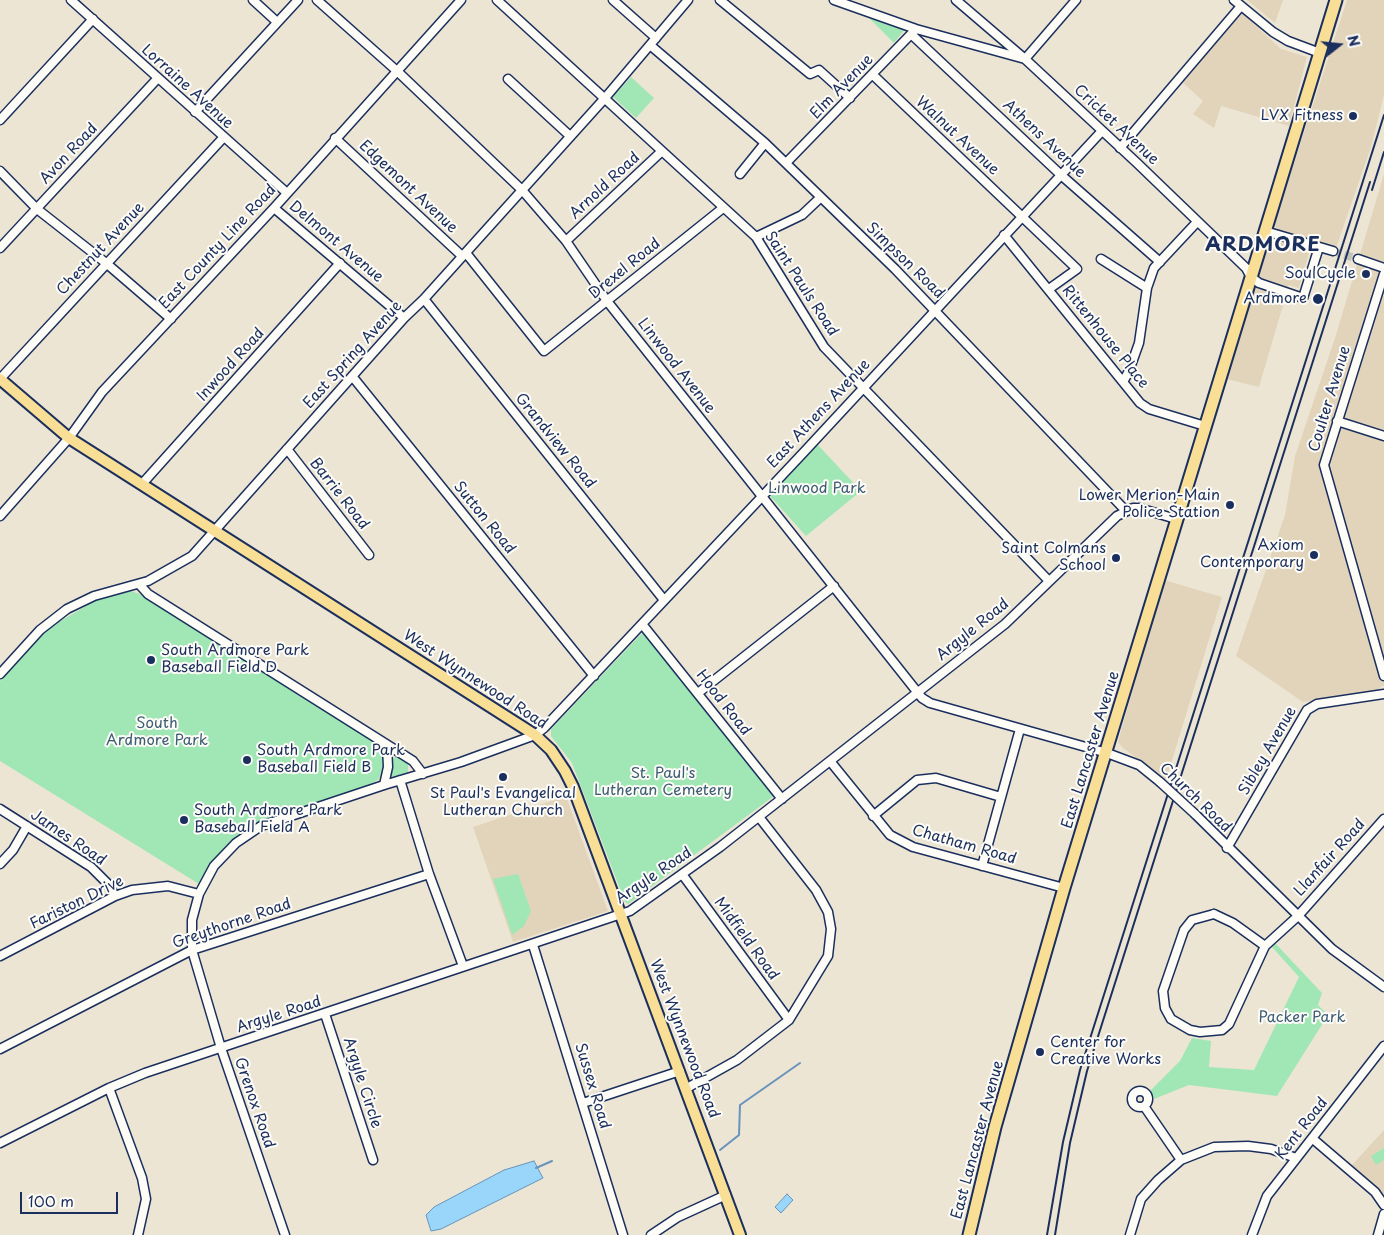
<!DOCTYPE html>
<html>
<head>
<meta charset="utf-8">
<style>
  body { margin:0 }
  #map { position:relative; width:1384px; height:1235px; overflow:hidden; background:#ede5d3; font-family:"Playpen Sans",sans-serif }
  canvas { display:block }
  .north { position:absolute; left:1314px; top:20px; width:50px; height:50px; -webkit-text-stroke:4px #fdfcf7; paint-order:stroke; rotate:74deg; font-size:14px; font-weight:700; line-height:20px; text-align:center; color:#1b2f5e }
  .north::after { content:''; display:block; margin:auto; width:18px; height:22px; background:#1b2f5e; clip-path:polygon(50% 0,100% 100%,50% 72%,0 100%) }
  .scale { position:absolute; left:20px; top:1192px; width:98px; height:22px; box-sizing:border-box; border:2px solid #1b2f5e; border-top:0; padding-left:6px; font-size:15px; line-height:18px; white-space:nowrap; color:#1b2f5e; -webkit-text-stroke:4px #fdfcf7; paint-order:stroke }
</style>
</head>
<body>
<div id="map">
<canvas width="1384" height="1235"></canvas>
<div class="north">N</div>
<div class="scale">100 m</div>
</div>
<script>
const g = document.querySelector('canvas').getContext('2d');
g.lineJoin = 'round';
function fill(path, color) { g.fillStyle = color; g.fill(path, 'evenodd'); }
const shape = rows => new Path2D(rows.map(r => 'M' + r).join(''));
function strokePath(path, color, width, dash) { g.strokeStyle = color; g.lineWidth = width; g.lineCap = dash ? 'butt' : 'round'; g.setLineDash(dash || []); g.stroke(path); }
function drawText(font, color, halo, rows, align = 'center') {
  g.font = font + ' "Playpen Sans",sans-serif'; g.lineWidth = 4; g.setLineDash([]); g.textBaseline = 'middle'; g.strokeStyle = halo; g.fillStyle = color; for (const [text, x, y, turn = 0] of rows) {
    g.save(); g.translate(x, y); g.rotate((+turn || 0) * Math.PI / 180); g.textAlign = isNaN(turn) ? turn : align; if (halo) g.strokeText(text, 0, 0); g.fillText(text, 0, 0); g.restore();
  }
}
fill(shape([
  [1247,0,1283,0,1275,23],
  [1347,0,1384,0,1384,95,1371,147,1336,248,1278,230,1274,225],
  [1241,12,1281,49,1307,57,1289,126,1221,106,1214,128,1193,114,1203,101,1183,83],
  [1384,174,1384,686,1381,686,1379,691,1303,702,1236,656,1285,515,1295,456,1335,338],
  [1270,236,1310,249,1299,288,1289,285,1259,387,1227,379],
  [1164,580,1222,597,1166,780,1123,748,1118,742],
  [566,796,608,911,513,942,473,827],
  [1384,1130,1384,1195,1351,1166]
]), '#e2d4ba');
fill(shape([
  [868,17,905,29,894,43],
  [631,77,654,98,636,118,613,97],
  [817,444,861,491,806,536,770,496],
  [128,590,145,596,375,742,384,756,383,767,379,779,369,786,264,821,246,830,229,842,214,860,199,884,0,761,0,681,36,641,52,626,98,599],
  [644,631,774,796,628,904,625,902,572,763,551,736,551,729],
  [396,756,408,763,408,774,394,778,389,774,392,760],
  [518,874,531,911,524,926,512,935,493,879],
  [1275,943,1322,993,1318,1005,1328,1015,1277,1096,1189,1085,1154,1099,1150,1091,1180,1061,1192,1038,1211,1041,1209,1067,1254,1070,1299,977,1272,947],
  [1384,1148,1384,1160,1376,1165,1371,1156]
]), '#a0e7b5');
const water = shape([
  [534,1161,543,1178,441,1229,431,1231,426,1215,434,1207,504,1170,534,1161],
  [787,1194,793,1200,781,1213,775,1207,787,1194]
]);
fill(water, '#99d6fa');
strokePath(water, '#6793bc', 1);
strokePath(shape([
  [720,1150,739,1135,740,1105,800,1063],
  [536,1168,552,1161]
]), '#6793bc', 2);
strokePath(shape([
  [1333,251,1358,259]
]), '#c3c1bc', 8, [8, 4]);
const minor = shape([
  [71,0,287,193],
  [253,0,277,22],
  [317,0,397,71,522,190,566,241,607,301,922,698,930,703,1107,753,1139,765,1160,782],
  [497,0,756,237,824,347,1049,581],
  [613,0,656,38],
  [720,0,810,74,819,70,850,98],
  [834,0,916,29,1025,59,1076,0],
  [956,0,1025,59,1137,163,1246,268,1251,277,1259,283,1303,298,1319,247],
  [1234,0,1273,32,1288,41,1320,53],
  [911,34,1061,175,1160,262],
  [650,45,765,143,895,269,1126,511],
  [873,75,1077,269,1049,289],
  [508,79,570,136],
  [195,112,298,0],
  [0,120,93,19],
  [335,138,462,256],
  [1120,148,1241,6],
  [786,163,915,30],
  [0,171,37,209,106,263,171,319],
  [740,174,765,143],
  [274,208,404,318],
  [1265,231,1333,251],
  [1004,235,1140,403,1149,409,1205,426],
  [756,237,802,215,820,198],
  [566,241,662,151],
  [0,248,157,79],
  [466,253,544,351,723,208],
  [1101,259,1147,288],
  [1358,259,1384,268],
  [1384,274,1324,465,1384,676],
  [424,299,664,600],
  [352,376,594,676],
  [0,379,223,138],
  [1123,382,1129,371,1139,343,1147,288,1154,268,1197,222],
  [1337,421,1384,436],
  [287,449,369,555],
  [142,484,340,263],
  [0,516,69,438,102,392,274,208,461,0],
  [139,584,148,594,413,761,423,774],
  [642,624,782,799],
  [0,674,40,630,67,609,94,596,148,581,192,556,404,318,424,299,605,98,688,0],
  [698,693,834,586],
  [830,761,890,835,913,847,1064,888],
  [400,780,429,874,463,966],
  [384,785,388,767,387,745],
  [0,809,91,867,108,884,115,896],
  [1195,814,1332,949,1384,987],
  [873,816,917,780,936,778,1001,797],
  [1227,848,1307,710,1317,704,1384,694],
  [0,864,13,850,27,826],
  [982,866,1020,729],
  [682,874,789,1020],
  [1214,914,1233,923,1265,946,1229,1024,1222,1030,1200,1032,1190,1030,1171,1019,1165,1008,1163,991,1184,930,1192,920,1214,914],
  [533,945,623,1235],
  [1265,946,1298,916,1384,819],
  [0,956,115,896,132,890,168,886,199,894],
  [325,1014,373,1160],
  [0,1049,192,950,429,874],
  [109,1088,142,1178,146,1199,138,1235],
  [687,1088,737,1060,789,1020,828,956,831,929,828,912,816,890,759,817],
  '1132 1099a8 8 0 1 1 16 0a8 8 0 1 1-16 0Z',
  [583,1103,680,1071],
  [1144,1106,1181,1160],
  [1313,1139,1375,1192,1384,1205],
  [0,1143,109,1088,145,1073,630,911,720,847,1005,624,1117,516,1133,508,1139,508,1176,519],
  [285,1235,221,1048,192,950,192,920,199,894,214,866,236,843,261,826,384,785,461,762,535,735,544,728,804,452,1101,132],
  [651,1235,678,1217,726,1195],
  [1130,1235,1141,1199,1158,1180,1181,1160,1214,1147,1248,1146,1271,1149,1296,1158],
  [1252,1235,1267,1196,1384,1046],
  [1378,1235,1384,1214]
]);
const major = shape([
  [0,379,69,438,535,735,551,750,565,771,573,787,740,1235]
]);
const highway = shape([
  [969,1235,995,1127,1064,888,1336,0]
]);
strokePath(minor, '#1b2f5e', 11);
strokePath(major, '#1b2f5e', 14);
strokePath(highway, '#1b2f5e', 15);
strokePath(minor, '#fdfcf7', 8);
strokePath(major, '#f9df96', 10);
strokePath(highway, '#f9df96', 11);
strokePath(shape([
  [1372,190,1384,152],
  [1047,1235,1063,1142,1080,1070,1384,115],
  [1055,1235,1070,1143,1087,1071,1370,182]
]), '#1b2f5e', 2);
const minorBridge = shape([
  [1160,782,1195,814]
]);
strokePath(minorBridge, '#1b2f5e', 11, []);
strokePath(minorBridge, '#fdfcf7', 8);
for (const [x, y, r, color] of [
  [1353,116,5,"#1b2f5e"],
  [1366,274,5,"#1b2f5e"],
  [1318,299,6,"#1b2f5e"],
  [1230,505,5,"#1b2f5e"],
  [1314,555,5,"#1b2f5e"],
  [1116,558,5,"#1b2f5e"],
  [151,660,5,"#1b2f5e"],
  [247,760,5,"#1b2f5e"],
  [503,777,5,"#1b2f5e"],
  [184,820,5,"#1b2f5e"],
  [1040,1052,5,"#1b2f5e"]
]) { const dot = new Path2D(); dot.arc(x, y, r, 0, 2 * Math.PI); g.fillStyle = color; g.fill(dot); strokePath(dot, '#fdfcf7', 2); }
drawText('15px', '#1b2f5e', '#fdfcf7', [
  ["Lorraine Avenue",187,87,42],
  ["Elm Avenue",842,87,-46],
  ["Cricket Avenue",1116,125,43],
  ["Walnut Avenue",957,136,43],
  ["Athens Avenue",1044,139,43],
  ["Avon Road",69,154,-47],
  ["Arnold Road",605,186,-43],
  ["Edgemont Avenue",408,187,43],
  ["Delmont Avenue",336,242,40],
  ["East County Line Road",218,247,-47],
  ["Chestnut Avenue",101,249,-47],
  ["Simpson Road",905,261,44],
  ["Drexel Road",625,269,-39],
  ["Saint Pauls Road",801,284,57],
  ["Rittenhouse Place",1105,337,51],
  ["East Spring Avenue",353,355,-48],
  ["Inwood Road",231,365,-48],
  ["Linwood Avenue",676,366,52],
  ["Coulter Avenue",1330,399,-73],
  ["East Athens Avenue",819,414,-47],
  ["Grandview Road",555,441,51],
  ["Barrie Road",339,494,52],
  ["Sutton Road",484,518,51],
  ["Argyle Road",973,630,-39],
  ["West Wynnewood Road",475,680,33],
  ["Hood Road",723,703,52],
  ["East Lancaster Avenue",1091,750,-73],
  ["Sibley Avenue",1268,751,-60],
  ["Church Road",1195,798,44],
  ["James Road",68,838,34],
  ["Chatham Road",964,845,16],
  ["Llanfair Road",1330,858,-48],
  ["Argyle Road",654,876,-34],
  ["Fariston Drive",77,903,-26],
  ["Greythorne Road",232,924,-19],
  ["Midfield Road",746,939,54],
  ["Argyle Road",279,1015,-18],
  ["West Wynnewood Road",684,1039,69],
  ["Argyle Circle",362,1083,72],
  ["Sussex Road",592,1086,73],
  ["Grenox Road",254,1103,71],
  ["Kent Road",1302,1129,-52],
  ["East Lancaster Avenue",978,1140,-75]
]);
drawText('15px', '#1b2f5e', '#fdfcf7', [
  ["LVX Fitness",1343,116],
  ["SoulCycle",1356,274],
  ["Ardmore",1307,299],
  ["Lower Merion-Main",1220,496],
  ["Police Station",1220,513],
  ["Axiom",1304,546],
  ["Contemporary",1304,563],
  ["Saint Colmans",1106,549],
  ["School",1106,566],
  ["South Ardmore Park",161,651,"left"],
  ["Baseball Field D",161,668,"left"],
  ["South Ardmore Park",257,751,"left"],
  ["Baseball Field B",257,768,"left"],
  ["St Paul's Evangelical",503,794,"center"],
  ["Lutheran Church",503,811,"center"],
  ["South Ardmore Park",194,811,"left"],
  ["Baseball Field A",194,828,"left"],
  ["Center for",1050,1043,"left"],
  ["Creative Works",1050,1060,"left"]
], 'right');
drawText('15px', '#3c5d74', '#fdfcf7', [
  ["Linwood Park",817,489],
  ["South",157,724],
  ["Ardmore Park",157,741],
  ["St. Paul's",663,774],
  ["Lutheran Cemetery",663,791],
  ["Packer Park",1302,1018]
]);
g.letterSpacing = '1px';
drawText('bold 20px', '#1b2f5e', '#fdfcf7', [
  ["ARDMORE",1263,245]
]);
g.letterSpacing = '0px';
</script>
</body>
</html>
